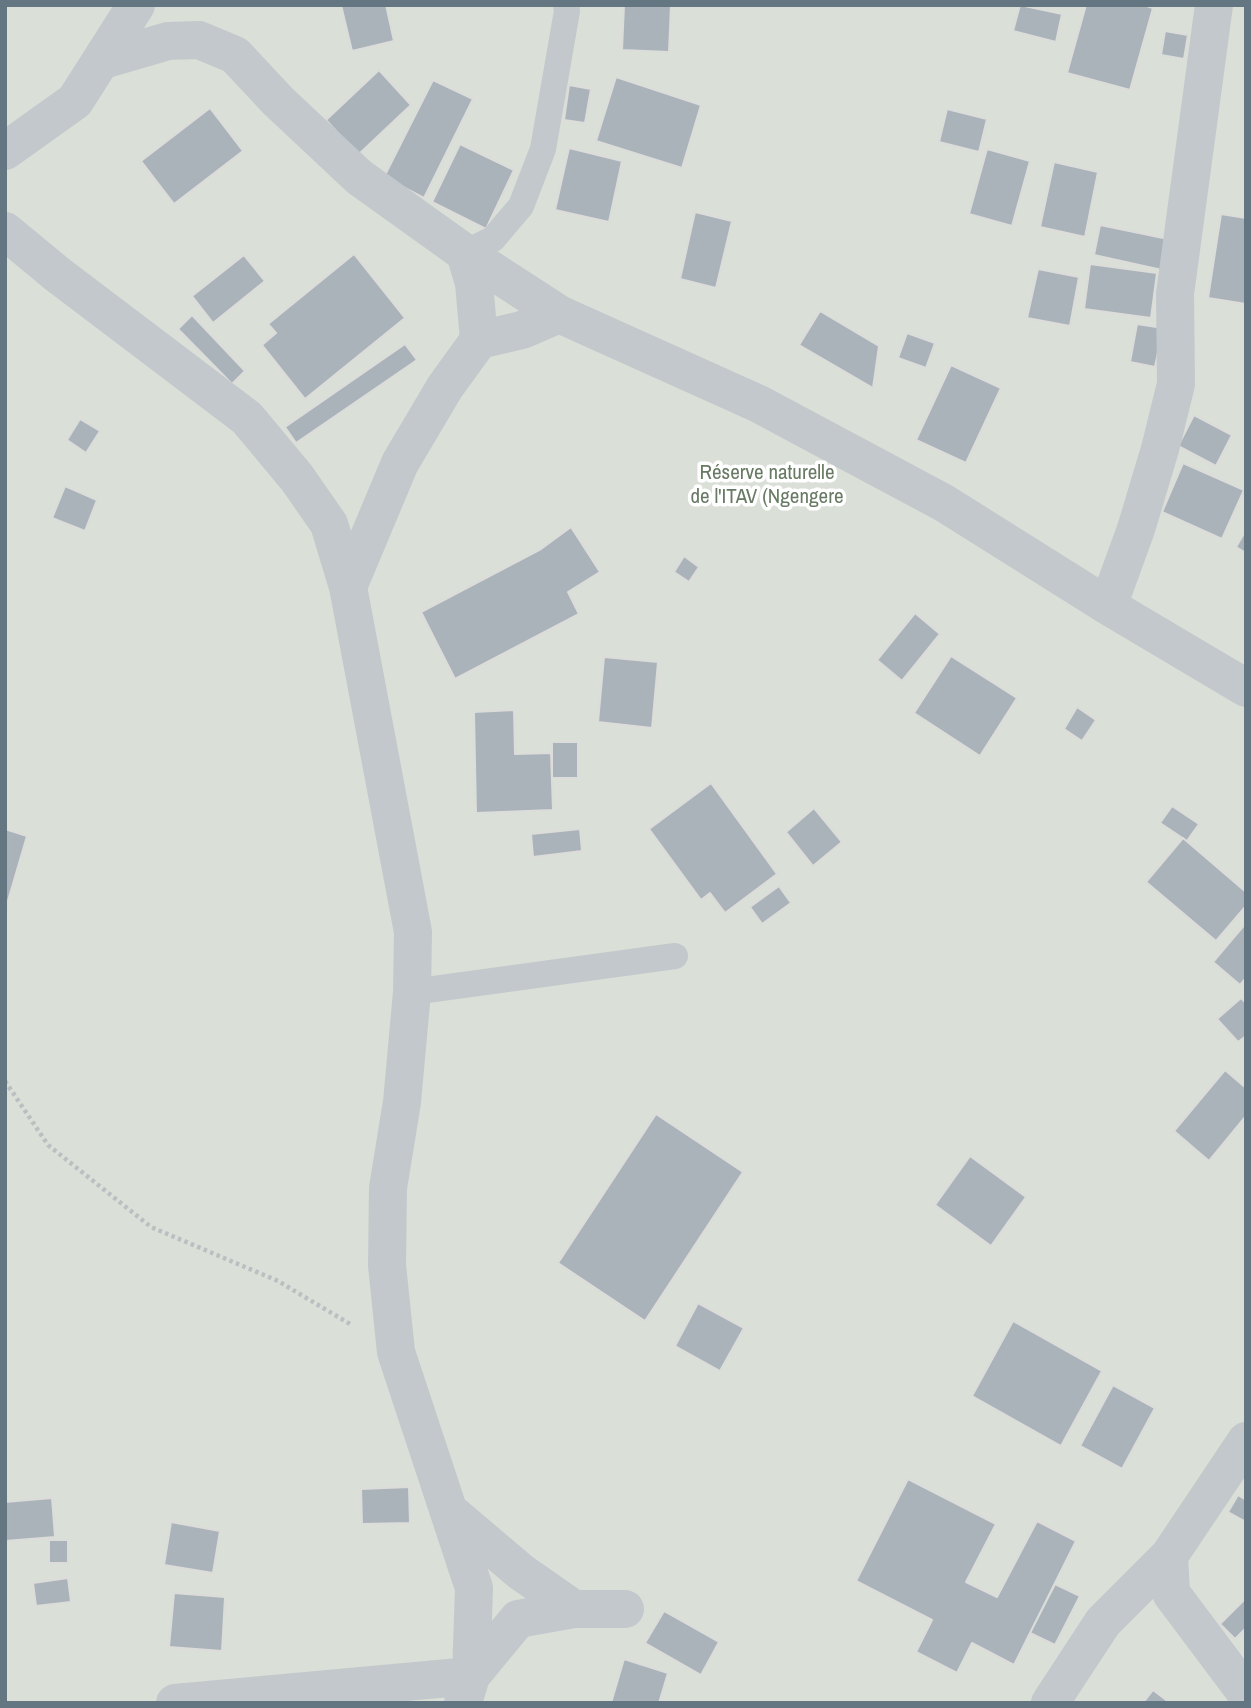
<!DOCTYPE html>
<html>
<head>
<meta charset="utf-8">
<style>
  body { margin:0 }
  #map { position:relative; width:1251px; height:1708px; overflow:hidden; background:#fafaf8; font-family:"Archivo Narrow",sans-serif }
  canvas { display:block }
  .frame { position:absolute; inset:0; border:7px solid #657683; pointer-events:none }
</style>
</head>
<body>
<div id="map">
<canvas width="1251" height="1708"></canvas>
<div class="frame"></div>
</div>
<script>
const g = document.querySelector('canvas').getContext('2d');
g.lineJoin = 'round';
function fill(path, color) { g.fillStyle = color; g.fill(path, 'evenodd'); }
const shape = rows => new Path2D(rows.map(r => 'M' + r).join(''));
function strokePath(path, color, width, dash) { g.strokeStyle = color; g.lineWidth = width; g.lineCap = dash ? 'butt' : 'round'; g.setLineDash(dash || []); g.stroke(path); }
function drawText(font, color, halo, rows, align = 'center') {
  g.font = font + ' "Archivo Narrow",sans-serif'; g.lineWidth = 7; g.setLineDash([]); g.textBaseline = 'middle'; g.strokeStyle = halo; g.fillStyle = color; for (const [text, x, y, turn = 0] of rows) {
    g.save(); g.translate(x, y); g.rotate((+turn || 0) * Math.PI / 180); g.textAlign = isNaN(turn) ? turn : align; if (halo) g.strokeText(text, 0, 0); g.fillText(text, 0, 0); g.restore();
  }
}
fill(shape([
  [5,5,1246,5,1246,1703,5,1703]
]), '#dadfd7');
const building = shape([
  [341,5,386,5,394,41,352,51,341,5],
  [624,5,671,5,669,52,622,50,624,5],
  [1020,5,1062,14,1056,42,1013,31,1020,5],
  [1086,5,1143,5,1153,8,1130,90,1067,73,1086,5],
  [1165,31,1188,35,1184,59,1161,55,1165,31],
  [379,70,411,105,358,155,326,120,379,70],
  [616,77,701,105,682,168,596,141,616,77],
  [433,80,473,99,424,198,384,177,433,80],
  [569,85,591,89,585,123,564,120,569,85],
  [210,108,243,151,174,204,141,161,210,108],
  [947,109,987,119,979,152,939,142,947,109],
  [460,144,514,170,486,229,432,202,460,144],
  [569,148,622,161,609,222,555,210,569,148],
  [987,149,1030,161,1012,226,969,214,987,149],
  [1054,162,1098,172,1085,237,1040,227,1054,162],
  [695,212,732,221,716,288,680,279,695,212],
  [1221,214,1246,218,1246,304,1208,298,1221,214],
  [1100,225,1168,239,1162,270,1094,255,1100,225],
  [354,254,405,318,305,399,262,345,276,333,268,324,354,254],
  [244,255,265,281,213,323,192,296,244,255],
  [1090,264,1157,273,1151,318,1084,309,1090,264],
  [1038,269,1079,277,1070,326,1027,318,1038,269],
  [820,311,879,346,873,388,799,345,820,311],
  [192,315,245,371,232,384,178,329,192,315],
  [1137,324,1163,328,1155,367,1130,362,1137,324],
  [907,333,935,343,926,368,898,358,907,333],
  [405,344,417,360,296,443,285,427,405,344],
  [951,365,1001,388,966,463,916,440,951,365],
  [1194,415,1232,435,1216,466,1178,446,1194,415],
  [80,419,100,431,86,453,67,440,80,419],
  [1183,463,1244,490,1222,539,1162,512,1183,463],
  [65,486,97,500,85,531,52,518,65,486],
  [571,527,600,572,568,592,579,614,455,679,421,612,541,549,571,527],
  [1246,530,1246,553,1236,547,1246,530],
  [684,556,699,567,689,582,674,572,684,556],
  [915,613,940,634,902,681,877,660,915,613],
  [951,656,1017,698,980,756,914,713,951,656],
  [604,657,658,662,652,728,598,722,604,657],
  [1077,707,1096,720,1082,741,1064,729,1077,707],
  [514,710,515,754,551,753,553,810,476,813,474,712,514,710],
  [552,742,578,742,578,778,552,778,552,742],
  [711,783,777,874,725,913,710,893,701,900,649,829,711,783],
  [1172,806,1199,824,1187,841,1160,823,1172,806],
  [814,808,842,842,813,866,786,832,814,808],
  [5,829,27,836,5,911,5,829],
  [580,829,582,851,533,857,531,834,580,829],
  [1183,838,1246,892,1246,906,1216,941,1146,882,1183,838],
  [779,886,791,903,762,924,750,907,779,886],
  [1246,923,1246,978,1240,985,1213,962,1246,923],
  [1241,998,1246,1003,1246,1036,1238,1042,1217,1019,1241,998],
  [1225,1070,1246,1088,1246,1116,1209,1161,1174,1131,1225,1070],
  [656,1114,743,1172,645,1321,558,1263,656,1114],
  [970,1156,1026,1197,991,1246,935,1205,970,1156],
  [698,1303,744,1328,720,1371,675,1346,698,1303],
  [1013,1321,1102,1371,1061,1446,972,1396,1013,1321],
  [1113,1385,1155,1408,1122,1469,1080,1446,1113,1385],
  [908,1479,996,1524,966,1582,997,1597,1037,1521,1076,1541,1014,1665,972,1643,957,1673,916,1652,932,1620,856,1581,908,1479],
  [409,1487,410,1523,362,1524,361,1489,409,1487],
  [1238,1495,1246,1500,1246,1522,1228,1512,1238,1495],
  [52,1498,55,1537,5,1541,5,1502,52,1498],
  [171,1522,220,1531,213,1573,164,1565,171,1522],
  [49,1540,68,1540,68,1563,49,1563,49,1540],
  [68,1578,71,1602,36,1606,33,1583,68,1578],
  [1055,1584,1080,1596,1055,1645,1030,1633,1055,1584],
  [174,1593,225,1597,222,1651,169,1647,174,1593],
  [1246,1598,1246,1628,1235,1639,1220,1624,1246,1598],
  [664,1611,719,1642,701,1675,645,1643,664,1611],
  [624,1659,668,1673,659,1703,611,1703,624,1659],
  [1153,1690,1170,1703,1143,1703,1153,1690]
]);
fill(building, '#aab3b9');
strokePath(building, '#dcdcda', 2);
strokePath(shape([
  [5,1081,48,1145,151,1227,278,1281,350,1324]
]), '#bbbfc2', 4.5, [3.5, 3.5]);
strokePath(shape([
  [465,253,493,239,521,206,543,149,567,11,566,5],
  [412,992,675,956]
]), '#c3c8cc', 26);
strokePath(shape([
  [103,60,168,41,199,40,235,55,278,101,359,177,465,253,559,314,759,404,944,503,1108,606,1246,688],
  [5,151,75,101,136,5],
  [5,231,57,274,247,418,297,478,329,524,348,587,413,932,412,992,402,1102,388,1188,387,1265,396,1352,474,1588,471,1676,463,1703],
  [479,340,522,330,559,314],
  [348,587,400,463,445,387,479,340,474,283,465,253],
  [1108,606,1136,529,1160,449,1176,384,1175,294,1214,5],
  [449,1511,521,1572,574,1609],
  [1169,1556,1171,1593,1246,1693],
  [175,1703,471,1676,518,1619,574,1609,625,1609],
  [1050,1703,1103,1622,1169,1556,1246,1441]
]), '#c3c8cc', 38);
drawText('21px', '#687a64', '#fff', [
  ["Réserve naturelle",767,473],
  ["de l'ITAV (Ngengere",767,497]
]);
</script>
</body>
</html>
